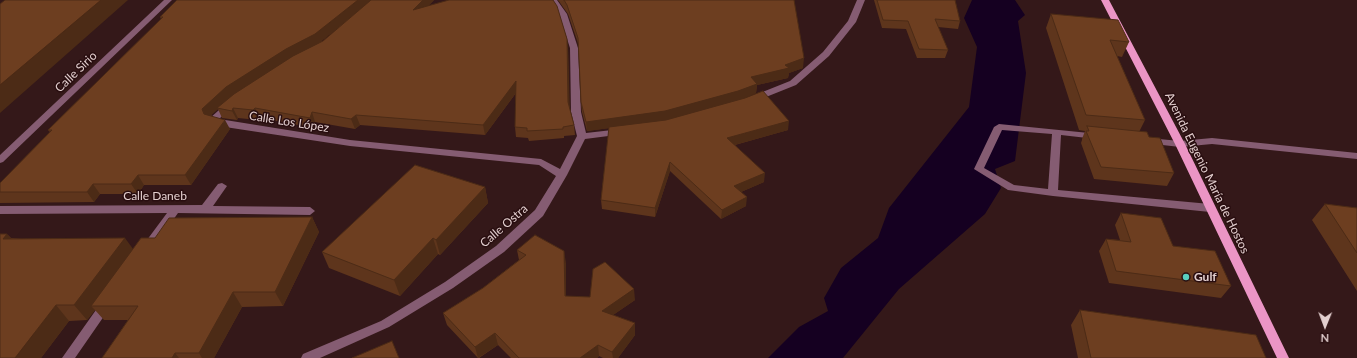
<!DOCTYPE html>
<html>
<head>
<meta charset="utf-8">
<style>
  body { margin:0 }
  #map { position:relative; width:1357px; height:358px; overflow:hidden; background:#341819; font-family:Lato,sans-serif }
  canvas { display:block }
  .north { position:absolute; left:1305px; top:306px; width:40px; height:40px; -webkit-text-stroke:3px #290e10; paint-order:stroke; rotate:181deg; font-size:11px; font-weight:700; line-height:16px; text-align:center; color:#e3cfcf }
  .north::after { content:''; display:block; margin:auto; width:14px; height:18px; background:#e3cfcf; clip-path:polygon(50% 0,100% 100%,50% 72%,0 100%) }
</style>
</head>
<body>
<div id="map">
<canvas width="1357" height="358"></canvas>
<div class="north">N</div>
</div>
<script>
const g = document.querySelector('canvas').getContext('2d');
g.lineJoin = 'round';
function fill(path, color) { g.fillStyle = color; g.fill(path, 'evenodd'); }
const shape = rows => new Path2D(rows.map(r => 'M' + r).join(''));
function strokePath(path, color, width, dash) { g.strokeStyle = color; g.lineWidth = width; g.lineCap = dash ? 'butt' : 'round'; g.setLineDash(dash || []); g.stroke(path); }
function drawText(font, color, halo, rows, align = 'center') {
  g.font = font + ' Lato,sans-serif'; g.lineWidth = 3; g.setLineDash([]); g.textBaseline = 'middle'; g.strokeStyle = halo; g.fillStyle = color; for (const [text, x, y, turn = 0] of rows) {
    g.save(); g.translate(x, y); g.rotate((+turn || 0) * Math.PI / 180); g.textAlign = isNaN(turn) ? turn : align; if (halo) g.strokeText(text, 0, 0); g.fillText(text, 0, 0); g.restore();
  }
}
fill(shape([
  [972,0,1015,0,1025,15,1018,21,1026,73,1015,161,995,169,1001,188,985,214,899,289,843,358,768,358,799,327,828,311,824,298,841,268,878,238,889,208,969,107,977,47,964,18]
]), '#150021');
fill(shape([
  [164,0,172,0,3,162,0,163,0,155,164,0],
  [549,0,557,0,567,14,578,48,581,112,586,133,621,129,626,132,624,134,585,139,567,175,543,216,504,252,453,288,389,327,320,358,301,358,303,354,381,321,445,282,496,246,535,210,556,176,539,165,350,146,225,127,210,122,208,120,210,118,227,103,230,102,234,105,219,119,350,140,541,159,560,169,577,136,571,112,570,48,559,14,549,0],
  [857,0,865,0,856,22,829,56,796,85,756,101,750,101,749,99,750,97,790,81,823,52,848,21,857,0],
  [999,124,1099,134,1101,136,1099,138,1096,139,1061,135,1058,190,1210,204,1215,208,1210,212,1053,196,1008,190,974,169,994,127,999,124],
  [1002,130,1052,134,1048,189,1014,185,984,168,1002,130],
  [1148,138,1180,141,1212,138,1357,153,1357,159,1212,144,1180,147,1145,143,1143,141,1145,139,1148,138],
  [222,183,227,186,213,206,310,207,315,211,310,215,178,213,151,251,147,252,143,251,141,248,167,213,0,214,0,206,202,205,218,184,222,183],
  [107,298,111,300,113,303,111,306,75,358,62,358,103,300,107,298]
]), '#855c72');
fill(shape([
  [1101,0,1109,0,1185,144,1289,358,1277,358,1175,144,1101,0]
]), '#eb95c5');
fill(shape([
  [434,0,428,6,568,48,569,107,574,125,575,135,564,136,564,138,529,141,528,138,516,137,515,127,516,93,485,135,360,125,355,129,315,122,314,128,260,118,258,120,238,118,237,120,222,118,218,109,211,115,230,129,191,185,144,185,138,194,100,194,94,202,0,203,0,183,50,132,48,130,161,19,160,17],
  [339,27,323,41,320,42],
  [558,0,794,0,803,68,789,73,788,78,757,85,756,93,738,101,788,130,735,145,764,182,741,192,746,206,721,219,670,171,655,217,602,209,601,200,609,128,587,131,582,112,581,102,579,46,568,14],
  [874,0,955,0,960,21,958,29,938,27,948,50,945,58,917,58,906,29,882,28],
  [1051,14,1129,42,1122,57,1117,56,1145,120,1139,132,1149,137,1174,173,1167,186,1094,179,1081,143,1082,140,1082,139,1085,131,1079,130,1046,28],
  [485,187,488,203,440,255,438,254,400,296,329,268,322,252],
  [1325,204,1357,208,1357,291,1312,220],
  [1121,213,1173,246,1231,286,1221,298,1109,283,1099,251,1106,239,1120,240,1115,225],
  [312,217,319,232,283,306,242,307,214,358,102,358,128,320,104,320,95,310,87,320,69,321,41,358,7,234,11,238,133,249,155,238],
  [517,250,566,263,566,296,635,300,613,315,635,323,635,335,618,358,603,358,599,356,597,358,511,358,498,345,479,358,478,358,447,325,443,313,483,288,519,260],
  [1080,310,1266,358,1078,358,1071,325]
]), '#5e351c');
fill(shape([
  [101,0,128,0,0,113,0,85],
  [358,0,372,0,318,44,217,108,218,109,207,119,202,109,226,87],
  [423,0,434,0,415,19,413,10],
  [567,39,568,48,570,112,568,102],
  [804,58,803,68,789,73,788,78,757,85,756,93,738,101,665,121,587,131,586,122,751,77],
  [516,81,518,90,485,135,483,125],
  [233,108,238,118,237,120,232,111],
  [255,108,260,118,258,120,253,110],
  [312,112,315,122,314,128,310,118],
  [356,115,360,125,355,129,351,119],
  [225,120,230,129,191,185,185,175],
  [789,121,788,130,727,147,727,138],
  [670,162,670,171,655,217,655,208],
  [765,173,764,182,734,195,734,186],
  [138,175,144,185,138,194,131,184],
  [93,184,100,194,94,202,87,192],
  [485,187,488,203,440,255,436,240],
  [747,197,746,206,721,219,722,210],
  [312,217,319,232,283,306,275,292],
  [7,234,20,249,3,239],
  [125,238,136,253,91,306,95,310,87,320,74,305],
  [433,238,438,254,400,296,394,280],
  [564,251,566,263,566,308,565,296],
  [634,289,635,300,603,322,602,311],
  [233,292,242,307,214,358,202,358,199,353],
  [56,305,69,321,41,358,15,358],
  [635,323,635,335,618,358,613,358,612,352],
  [495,333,498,345,478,358,475,347],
  [598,345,599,356,597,358,580,358],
  [175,353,179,358,172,358]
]), '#4c2b16');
const building = shape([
  [5,0,101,0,0,85,0,4,5,0],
  [177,0,358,0,315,34,286,49,226,87,202,109,204,114,225,120,185,175,138,175,131,184,93,184,87,192,0,192,0,183,52,130,48,130,163,17,160,17,177,0],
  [371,0,423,0,413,10,449,0,553,0,557,6,567,39,568,102,574,125,563,127,563,129,527,131,527,128,515,127,516,81,483,125,356,115,351,119,312,112,310,118,255,108,253,110,233,108,232,111,217,108,234,94,293,56,323,41,371,0],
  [564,0,794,0,804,58,785,65,789,68,751,77,757,84,738,91,665,111,586,122,581,102,578,38,567,5,564,0],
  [877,0,955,0,960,21,935,19,948,50,919,49,908,21,883,20,877,0],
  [1051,14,1118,20,1129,42,1110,40,1145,120,1086,115,1051,14],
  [763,91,789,121,727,138,765,173,734,186,747,197,722,210,670,162,655,208,601,200,609,127,666,120,745,98,763,91],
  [1087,126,1147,132,1149,137,1160,138,1174,173,1101,167,1086,131,1089,131,1087,126],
  [415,165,485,187,436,240,433,238,394,280,322,252,415,165],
  [1325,204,1357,208,1357,253,1325,204],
  [1121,213,1161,218,1173,246,1215,251,1231,286,1116,271,1106,239,1131,242,1121,213],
  [312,217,275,292,233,292,199,353,175,353,172,358,102,358,138,306,91,306,141,238,155,238,169,218,312,217],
  [0,234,7,234,3,239,125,238,74,305,56,305,15,358,0,358,0,234],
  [535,235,564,251,565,296,590,297,593,269,605,262,634,289,602,311,635,323,612,352,598,345,580,358,519,358,495,333,475,347,443,313,483,288,526,255,517,250,535,235],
  [1080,310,1256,335,1266,358,1091,358,1080,310],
  [392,341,399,358,352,358,392,341]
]);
fill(building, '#6d3e20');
strokePath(building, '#4c2b16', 1);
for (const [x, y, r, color] of [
  [1186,277,4,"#59cebe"]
]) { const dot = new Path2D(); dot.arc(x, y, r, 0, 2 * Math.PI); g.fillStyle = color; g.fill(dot); strokePath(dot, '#290e10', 1.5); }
drawText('12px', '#e3cfcf', '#290e10', [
  ["Calle Sirio",76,72,-44],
  ["Calle Los López",289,122,9],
  ["Avenida Eugenio María de Hostos",1207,173,64],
  ["Calle Daneb",155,196],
  ["Calle Ostra",504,226,-41]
]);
drawText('bold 12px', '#e3cfcf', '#290e10', [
  ["Gulf",1194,277]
], 'left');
</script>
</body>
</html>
